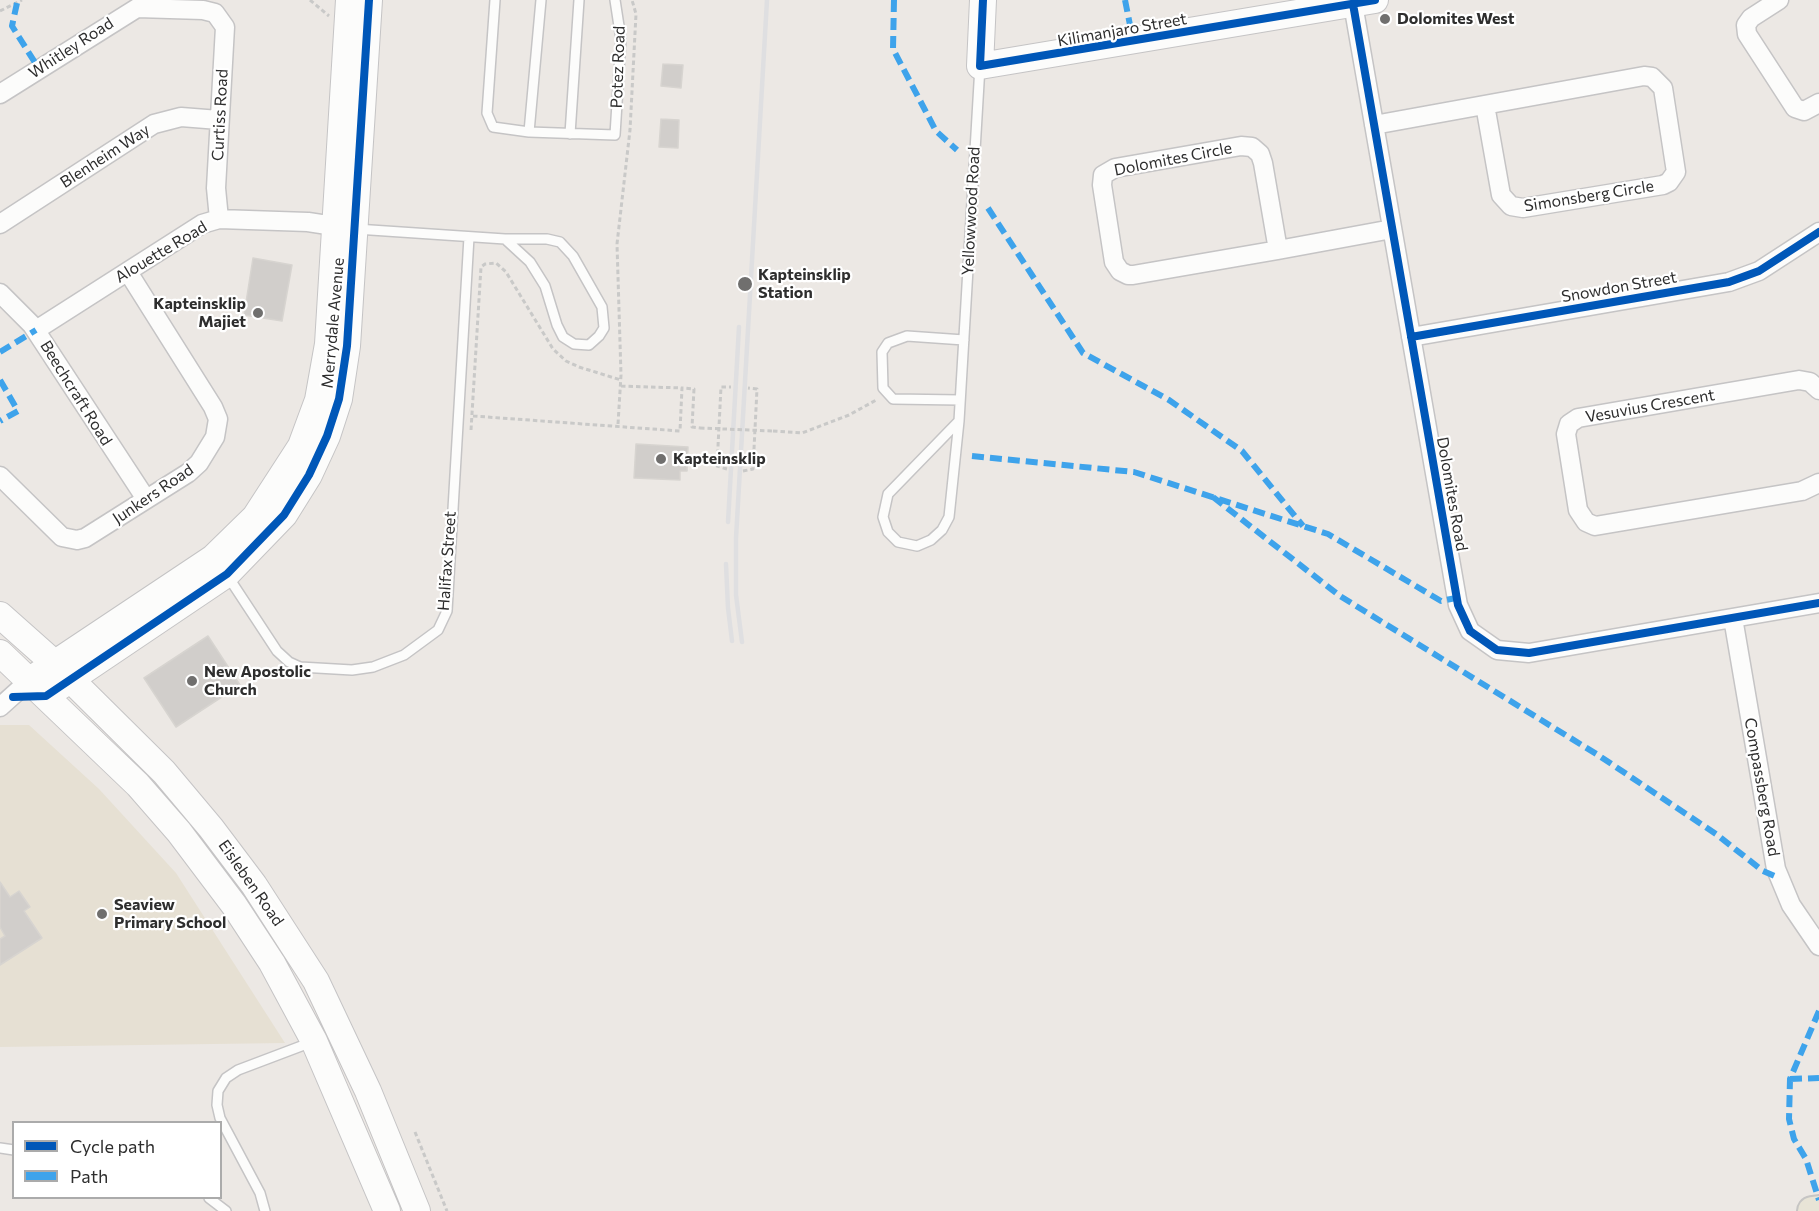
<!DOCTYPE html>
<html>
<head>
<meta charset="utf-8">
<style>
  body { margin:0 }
  #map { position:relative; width:1819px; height:1211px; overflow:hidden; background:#ece8e4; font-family:Commissioner,sans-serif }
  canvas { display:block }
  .legend { position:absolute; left:12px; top:1121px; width:210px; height:78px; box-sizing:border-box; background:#fff; border:2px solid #ababab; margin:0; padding:8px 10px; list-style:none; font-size:18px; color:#2e2e2e }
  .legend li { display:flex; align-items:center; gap:12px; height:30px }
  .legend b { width:30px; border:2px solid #ababab }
</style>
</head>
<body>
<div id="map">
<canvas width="1819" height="1211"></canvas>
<ul class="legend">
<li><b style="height:8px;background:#0057b8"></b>Cycle path</li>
<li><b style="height:8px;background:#3ea3eb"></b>Path</li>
</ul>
</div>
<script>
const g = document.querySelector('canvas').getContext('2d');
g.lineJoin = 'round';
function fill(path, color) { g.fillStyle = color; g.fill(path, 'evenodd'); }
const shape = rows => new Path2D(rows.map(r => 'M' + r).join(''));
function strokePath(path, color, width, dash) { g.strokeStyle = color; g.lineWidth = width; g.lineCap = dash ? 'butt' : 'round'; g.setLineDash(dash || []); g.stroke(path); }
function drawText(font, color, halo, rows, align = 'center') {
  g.font = font + ' Commissioner,sans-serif'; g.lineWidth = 4.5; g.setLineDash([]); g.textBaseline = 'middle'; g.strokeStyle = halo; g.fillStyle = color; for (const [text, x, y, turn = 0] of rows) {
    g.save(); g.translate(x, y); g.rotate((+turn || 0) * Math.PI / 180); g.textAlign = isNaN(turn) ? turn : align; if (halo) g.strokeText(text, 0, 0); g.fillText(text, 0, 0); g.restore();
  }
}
fill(shape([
  [0,725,29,725,99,789,176,873,285,1043,0,1047]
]), '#e6e0d3');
const building = shape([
  [663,64,683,65,681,88,661,86,663,64],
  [661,119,679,120,678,148,659,147,661,119],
  [253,258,292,265,282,321,244,315,253,258],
  [636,444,688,447,687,471,680,471,680,480,634,478,636,444],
  [208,636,240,685,176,727,144,678,208,636],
  [0,882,10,897,19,891,30,907,24,911,42,938,0,965,0,939,5,936,0,927,0,882]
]);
fill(building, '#d1cecb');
strokePath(building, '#d7d4d0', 1.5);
const lane = shape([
  [495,0,487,113,493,127,529,132,615,135,621,39,615,0],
  [529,132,541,0],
  [570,134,579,0],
  [356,229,505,239,547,239,560,242,573,256,602,307,604,328,599,336,589,345,574,344,563,337,557,325,545,286,530,262,505,239],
  [960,400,893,399,883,388,882,352,888,343,907,336,964,340],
  [959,421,888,494,883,517,888,532,898,542,917,546,931,540,942,530,949,517,959,421,980,66],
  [227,575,277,651,289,662,300,667,352,670,373,667,404,655,438,630,447,611,469,237],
  [0,1148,14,1150],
  [209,1198,226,1211],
  [265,1211,260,1193,220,1118,217,1105,218,1091,226,1078,238,1070,312,1042]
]);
const street = shape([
  [1779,0,1751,18,1746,25,1747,34,1795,108,1804,111,1819,103],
  [1353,4,1458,605,1470,631,1497,650,1529,653,1819,603],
  [0,94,137,8,203,10,215,13,225,27,216,188,219,219],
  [1374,125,1644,76,1652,77,1663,88,1676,172,1669,182,1663,185,1523,208,1511,206,1501,195,1485,105],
  [0,224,154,124,181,117,219,120],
  [1278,250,1263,163,1260,154,1252,147,1241,146,1115,168,1103,175,1102,185,1114,262,1120,271,1128,275,1133,275,1278,250,1392,229],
  [0,293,32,325,146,499],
  [36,330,202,224,219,219,308,222,347,228],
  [1411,337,1729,282,1759,271,1819,232],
  [1819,390,1810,382,1799,380,1578,418,1569,424,1566,434,1578,510,1586,522,1595,526,1802,491,1819,483],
  [0,476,62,537,77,540,85,538,188,473,199,463,215,437,218,419,213,407,128,272],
  [1733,618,1776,869,1791,905,1819,946],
  [0,707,30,680]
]);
const secondary = shape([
  [983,0,980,66,1375,0],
  [0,615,54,663,164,772,211,828,254,885,316,981,368,1091,417,1211],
  [0,653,138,785,179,832,234,905,272,963,314,1041,387,1211],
  [30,680,213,558,255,517,301,446,318,400,328,344,349,0],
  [46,696,227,574,284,515,309,475,327,436,339,399,347,346,369,0]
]);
const primary = shape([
  [1812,1211,1819,1210]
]);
strokePath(lane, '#c5c4c5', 12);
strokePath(street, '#c5c4c5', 21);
strokePath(secondary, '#c5c4c5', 28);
strokePath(primary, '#c6c5c4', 32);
strokePath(shape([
  [310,0,329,16],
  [0,11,22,0],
  [621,386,682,388],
  [473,416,680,431,682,388,694,389,692,427,700,428],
  [618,424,621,375,617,244,630,130,636,14,632,0],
  [471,430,481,267,485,264,496,263,506,272,553,349,566,361,579,367,621,380],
  [773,431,802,433,849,415,878,399],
  [727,469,717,466,721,387,731,387],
  [743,471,753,469,757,389,748,388],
  [415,1132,447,1211]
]), '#c9c9c8', 3, [4.5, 3]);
strokePath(lane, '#fcfcfb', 9);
strokePath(street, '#fcfcfb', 18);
strokePath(secondary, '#fcfcfb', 26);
strokePath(primary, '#e8e4d6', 28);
strokePath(shape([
  [728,522,739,327],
  [726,564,728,608,732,641],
  [742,642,736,595,736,538,767,0]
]), '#dfdfe1', 4.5);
strokePath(shape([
  [700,428,773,431]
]), '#c9c9c8', 3, [4.5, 3]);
strokePath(shape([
  [894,0,893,49,936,131,957,150],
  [1125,0,1130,25],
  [17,3,12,26,39,69],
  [988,208,1083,353,1169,400,1242,451,1303,526],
  [0,352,36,330],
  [0,380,18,411,0,421],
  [972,456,1134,472,1328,534,1441,601,1456,598],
  [1213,497,1340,596,1598,755,1716,834,1763,871,1779,878],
  [1819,1011,1790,1079,1789,1119,1794,1139,1806,1159,1819,1200],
  [1790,1079,1819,1078]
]), '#3ea3eb', 6, [12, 6]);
strokePath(shape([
  [983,0,980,66,1375,0],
  [1353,4,1458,605,1470,631,1497,650,1529,653,1819,603],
  [1411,337,1729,282,1759,271,1819,232],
  [13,697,46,696,227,574,284,515,309,475,327,436,339,399,347,346,369,0]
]), '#0057b8', 8);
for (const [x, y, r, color] of [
  [1385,19,6,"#706f6e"],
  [745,284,8,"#706f6e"],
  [258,313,6,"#706f6e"],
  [661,459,6,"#706f6e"],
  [192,681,6,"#706f6e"],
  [102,914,6,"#706f6e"]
]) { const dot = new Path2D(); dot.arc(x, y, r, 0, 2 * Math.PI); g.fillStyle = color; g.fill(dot); strokePath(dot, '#fff', 2); }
drawText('bold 16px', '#2e2e2e', '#fff', [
  ["Dolomites West",1397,19],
  ["Kapteinsklip",758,275],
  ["Station",758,293],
  ["Kapteinsklip",246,304,"right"],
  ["Majiet",246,322,"right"],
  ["Kapteinsklip",673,459],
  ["New Apostolic",204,672],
  ["Church",204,690],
  ["Seaview",114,905],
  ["Primary School",114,923]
], 'left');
drawText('16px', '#2e2e2e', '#fff', [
  ["Kilimanjaro Street",1122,30,-10],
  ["Whitley Road",71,48,-33],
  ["Potez Road",618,67,-88],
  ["Curtiss Road",220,115,-87],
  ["Blenheim Way",105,156,-33],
  ["Dolomites Circle",1173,159,-11],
  ["Simonsberg Circle",1589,196,-9],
  ["Yellowwood Road",971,211,-87],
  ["Alouette Road",161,252,-31],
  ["Snowdon Street",1619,287,-10],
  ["Merrydale Avenue",333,323,-85],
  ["Beechcraft Road",76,393,58],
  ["Vesuvius Crescent",1650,406,-10],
  ["Junkers Road",153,494,-34],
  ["Dolomites Road",1452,494,80],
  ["Halifax Street",447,561,-86],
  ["Compassberg Road",1762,787,80],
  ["Eisleben Road",251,883,55]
]);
</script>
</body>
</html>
